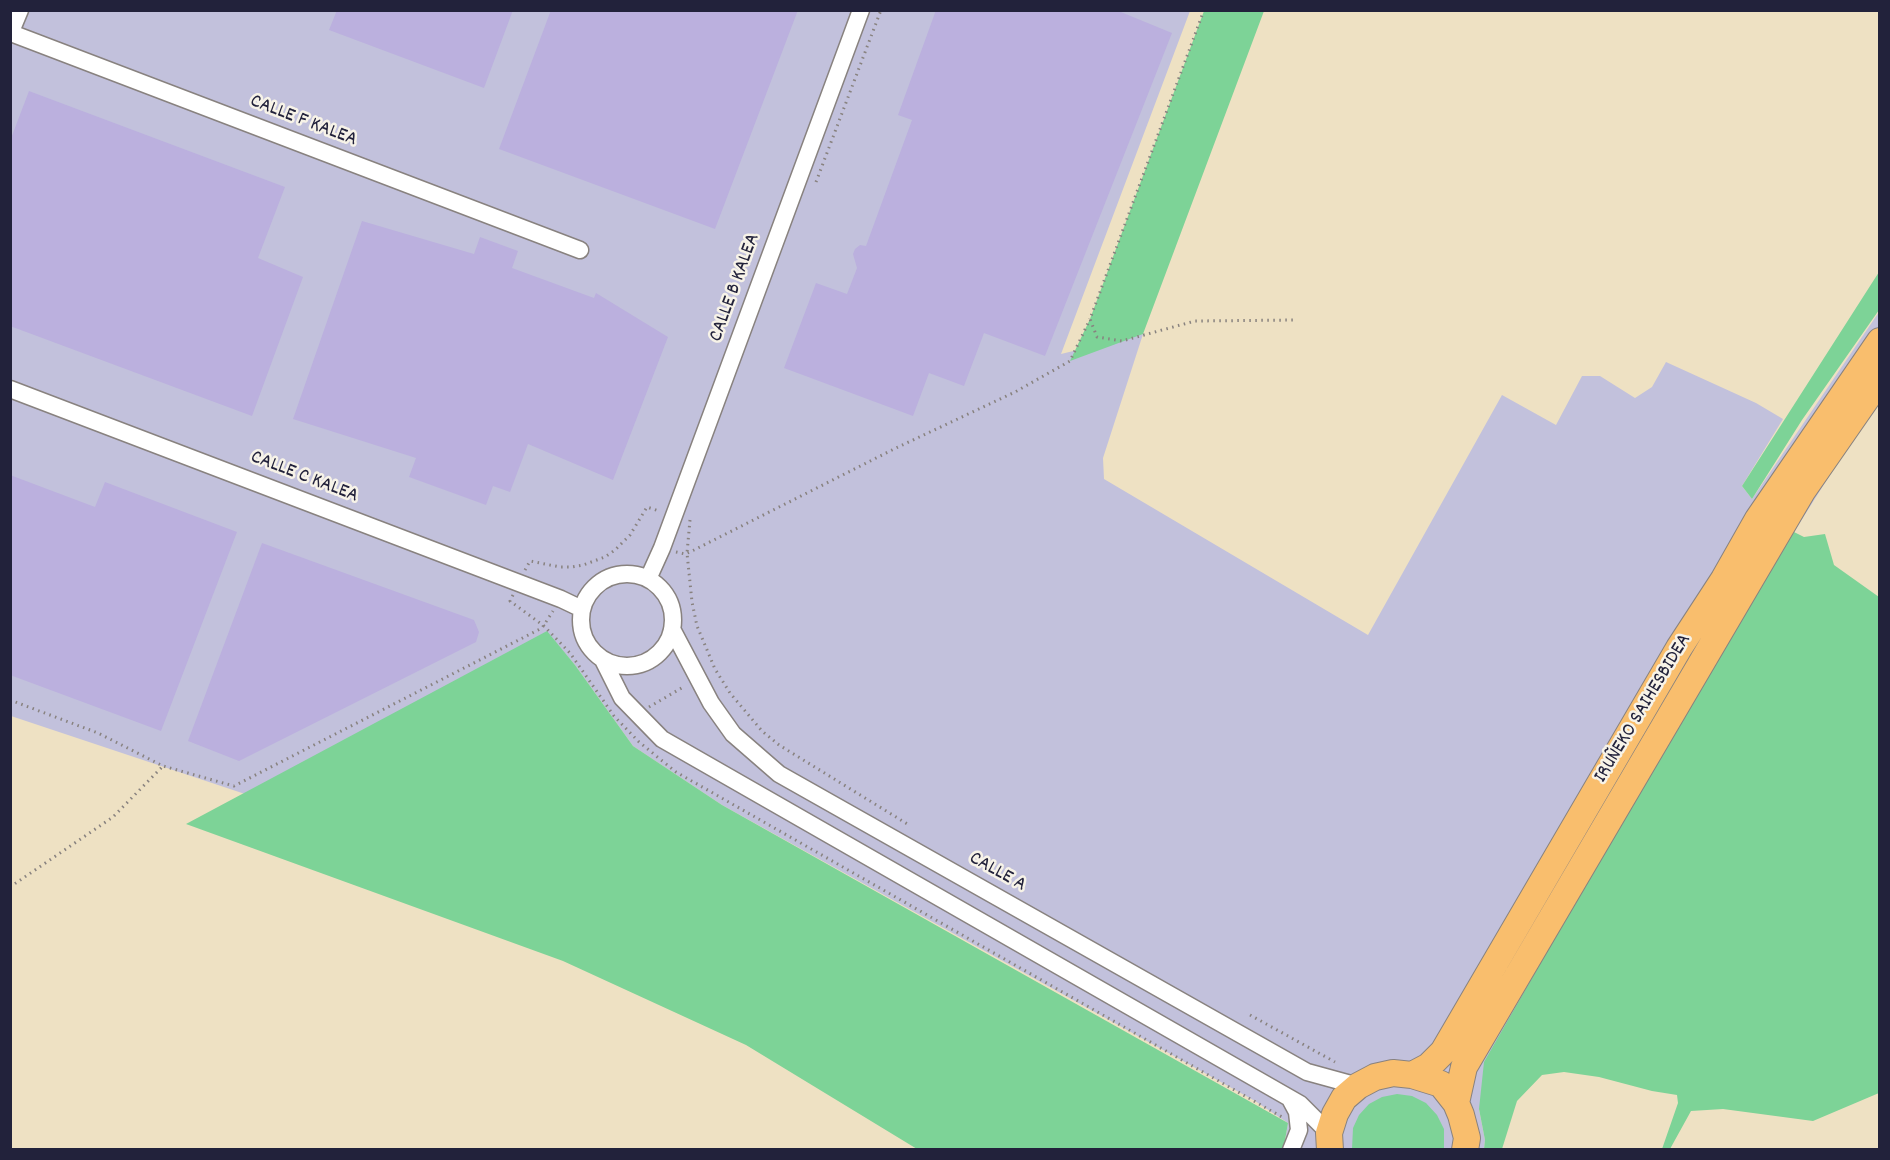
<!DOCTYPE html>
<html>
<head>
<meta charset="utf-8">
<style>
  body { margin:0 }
  #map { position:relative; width:1890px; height:1160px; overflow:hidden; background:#eee1c3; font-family:Dekko,sans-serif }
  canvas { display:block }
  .frame { position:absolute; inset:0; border:12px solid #22223b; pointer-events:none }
</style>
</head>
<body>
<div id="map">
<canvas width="1890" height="1160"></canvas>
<div class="frame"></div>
</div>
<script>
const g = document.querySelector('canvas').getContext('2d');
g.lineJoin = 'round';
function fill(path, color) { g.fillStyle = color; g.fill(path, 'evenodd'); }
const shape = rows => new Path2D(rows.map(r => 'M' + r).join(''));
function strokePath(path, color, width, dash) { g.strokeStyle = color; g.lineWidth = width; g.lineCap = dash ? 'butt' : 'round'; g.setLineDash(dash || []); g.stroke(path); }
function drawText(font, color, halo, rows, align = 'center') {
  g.font = font + ' Dekko,sans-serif'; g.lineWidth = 5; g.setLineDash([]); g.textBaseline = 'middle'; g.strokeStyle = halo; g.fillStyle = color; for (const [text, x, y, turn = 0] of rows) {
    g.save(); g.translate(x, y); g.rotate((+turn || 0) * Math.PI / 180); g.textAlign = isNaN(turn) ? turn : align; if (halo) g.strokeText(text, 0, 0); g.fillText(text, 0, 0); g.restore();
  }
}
fill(shape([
  [11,11,1190,11,1061,354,1143,334,1103,458,1104,479,1368,635,1502,395,1556,425,1582,376,1600,376,1635,398,1652,387,1666,362,1756,403,1783,419,1742,486,1752,499,1879,312,1879,397,1794,532,1479,1109,1485,1140,1484,1149,1281,1149,1284,1146,1288,1123,1255,1101,722,805,633,746,575,665,547,632,245,794,11,716]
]), '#c2c1dc');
fill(shape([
  [1204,11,1264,11,1143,334,1070,361,1090,319],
  [1879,272,1879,310,1802,420,1752,499,1742,486],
  [1794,532,1804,537,1825,534,1834,565,1879,597,1879,1093,1813,1121,1723,1109,1691,1111,1670,1149,1662,1149,1678,1103,1677,1095,1652,1091,1599,1077,1564,1072,1542,1075,1517,1101,1502,1149,1484,1149,1485,1140,1479,1109,1484,1062,1627,812],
  [547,631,575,665,633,746,722,805,1288,1123,1284,1146,1281,1150,917,1149,746,1045,563,961,186,824],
  [1397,1094,1412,1096,1426,1103,1437,1115,1444,1129,1444,1149,1352,1149,1353,1128,1359,1115,1369,1104,1382,1097]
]), '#7dd397');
fill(shape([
  [337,10,513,10,484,88,329,30],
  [551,10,798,10,715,229,499,149],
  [936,10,1116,10,1172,33,1045,356,984,333,964,386,929,373,913,416,784,368,816,283,847,294,857,268,853,254,855,249,860,245,866,246,912,120,898,115],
  [29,91,285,187,258,258,303,277,252,416,10,326,10,141],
  [362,221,474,254,480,237,518,251,512,268,594,298,596,293,668,337,613,480,528,444,510,492,493,486,486,505,409,477,416,458,293,419],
  [10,475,95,507,105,482,237,532,161,731,10,675],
  [262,543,474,620,479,632,476,642,239,761,188,741]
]), '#bbb0de');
const minor = shape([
  [11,33,580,250],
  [10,34,20,10],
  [10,389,561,599,582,609],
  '581 620a46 46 0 1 1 92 0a46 46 0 1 1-92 0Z',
  [648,579,662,548,861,10],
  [672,629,711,703,733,734,779,774,1307,1072,1358,1086],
  [603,660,622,698,662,739,1300,1104,1329,1133],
  [1290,1099,1297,1112,1299,1130,1291,1150]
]);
const highway = shape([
  [1412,1075,1429,1066,1443,1052,1679,648,1724,579,1758,519,1880,341],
  [1456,1103,1464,1067,1803,490,1880,379],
  [1330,1150,1329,1133,1335,1114,1344,1098,1358,1086,1375,1077,1393,1073,1412,1075,1441,1084,1456,1103,1461,1115,1467,1138,1465,1150]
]);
strokePath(minor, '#88827f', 19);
strokePath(highway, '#88827f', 28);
strokePath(shape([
  [1204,10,1090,319,1097,337,1122,341,1195,321,1297,320],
  [816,182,881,10],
  [690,520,687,553,692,602,697,626,715,669,730,693,762,731,779,745,909,825],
  [676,552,685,554,694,550,896,448,1015,392,1070,361,1090,319],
  [525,570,530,561,560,567,572,567,583,565,605,557,615,550,630,535,647,507,659,511],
  [513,595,510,601,544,626,570,653,614,716,639,742,676,772,1282,1117],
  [10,700,98,733,163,766,234,786,542,628,553,611],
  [649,707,685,686],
  [10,887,113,817,163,766],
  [1250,1015,1335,1062]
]), '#88827f', 3, [1.5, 4.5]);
strokePath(minor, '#fff', 16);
strokePath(highway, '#f9be6d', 26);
drawText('20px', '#22223b', '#f7f3e8', [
  ["CALLE F KALEA",303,122,21],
  ["CALLE B KALEA",736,288,-70],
  ["CALLE C KALEA",304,478,21],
  ["IRUÑEKO SAIHESBIDEA",1644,709,-59],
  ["CALLE A",997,873,29]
]);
</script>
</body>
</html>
